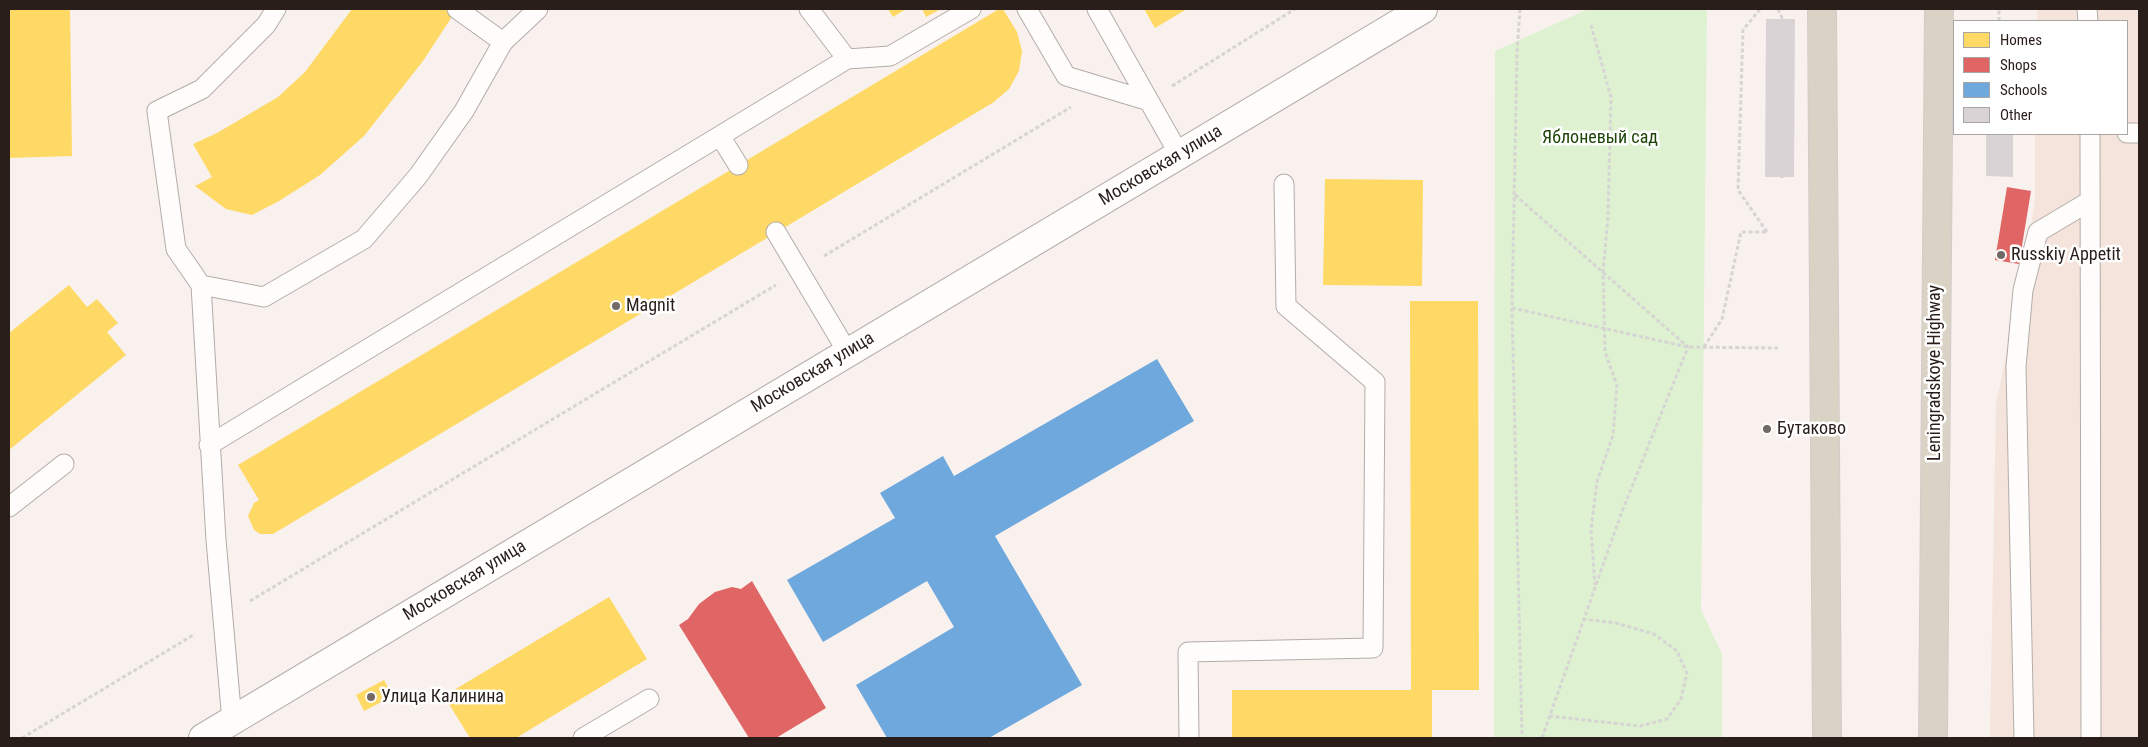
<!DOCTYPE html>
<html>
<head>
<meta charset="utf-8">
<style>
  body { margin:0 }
  #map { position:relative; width:2148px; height:747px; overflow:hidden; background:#f9f1ee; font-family:"Roboto Condensed",sans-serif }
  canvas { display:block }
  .frame { position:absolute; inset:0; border:10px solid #291e19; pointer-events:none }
  .legend { position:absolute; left:1953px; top:20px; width:175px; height:115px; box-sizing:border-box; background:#fff; border:1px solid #a9a5a3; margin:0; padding:6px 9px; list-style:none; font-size:15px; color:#291e19 }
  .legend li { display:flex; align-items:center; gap:10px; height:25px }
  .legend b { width:25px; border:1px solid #a9a5a3 }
</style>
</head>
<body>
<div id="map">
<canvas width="2148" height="747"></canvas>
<div class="frame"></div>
<ul class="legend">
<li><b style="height:14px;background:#ffd966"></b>Homes</li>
<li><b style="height:14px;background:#e06666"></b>Shops</li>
<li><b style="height:14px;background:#6fa8dc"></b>Schools</li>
<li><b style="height:14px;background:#d9d3d6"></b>Other</li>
</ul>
</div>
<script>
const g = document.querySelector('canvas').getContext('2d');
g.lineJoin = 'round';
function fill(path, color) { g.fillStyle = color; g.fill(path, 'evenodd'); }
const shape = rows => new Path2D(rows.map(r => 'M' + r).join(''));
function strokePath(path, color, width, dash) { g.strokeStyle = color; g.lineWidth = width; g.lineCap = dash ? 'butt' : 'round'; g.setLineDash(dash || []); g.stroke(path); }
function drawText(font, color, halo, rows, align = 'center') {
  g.font = font + ' "Roboto Condensed",sans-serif'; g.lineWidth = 5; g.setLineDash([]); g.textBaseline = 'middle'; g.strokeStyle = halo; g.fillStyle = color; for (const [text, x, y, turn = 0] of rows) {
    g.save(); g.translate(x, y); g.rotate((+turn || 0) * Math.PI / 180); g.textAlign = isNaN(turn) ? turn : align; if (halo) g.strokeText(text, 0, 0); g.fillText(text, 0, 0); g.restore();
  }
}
fill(shape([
  [2037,9,2139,9,2139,738,1990,738,1996,404,2025,263,2035,200,2035,134,2127,134,2127,21,2037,21]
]), '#f4e4dc');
fill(shape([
  [1588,9,1707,9,1701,610,1722,654,1722,738,1494,738,1495,51]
]), '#def1d1');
fill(shape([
  [9,9,70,9,72,156,9,158],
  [352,9,457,9,423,61,364,136,320,175,279,201,252,215,226,209,195,186,212,177,193,144,217,133,278,97,305,72],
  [888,9,906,9,893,17],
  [922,9,941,9,926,17],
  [999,9,1003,9,1017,32,1022,51,1019,71,1009,89,994,102,273,534,260,534,254,530,248,516,254,503,259,500,238,465],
  [1144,9,1187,9,1155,28],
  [1325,179,1423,180,1422,286,1323,285],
  [69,285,87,307,97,299,118,323,107,332,126,355,9,450,9,333],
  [1410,301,1478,301,1479,690,1432,690,1432,738,1232,738,1232,690,1411,690],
  [609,597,647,659,516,738,470,738,444,696],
  [384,680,393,696,364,711,356,695]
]), '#ffd966');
fill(shape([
  [2007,187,2031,191,2019,264,1995,260],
  [752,581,826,708,776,738,749,738,679,625,688,619,699,604,715,592,732,587,741,589]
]), '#e06666');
fill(shape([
  [1157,359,1194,421,995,536,1082,685,989,738,887,738,856,685,954,627,927,581,823,642,787,580,895,518,880,493,943,456,954,476]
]), '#6fa8dc');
fill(shape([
  [1766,19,1795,19,1794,177,1765,177],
  [1986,134,2013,134,2013,177,1986,176]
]), '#d9d3d6');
const lane = shape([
  [276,9,266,25,202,89,157,111,176,249,201,285,264,297,364,239,418,176,464,111,503,42,538,9],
  [457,9,503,42],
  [809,9,847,59],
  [1027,9,1066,76,1149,101,1179,154],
  [1097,9,1149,101],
  [2087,9,2088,21],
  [2127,133,2139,133],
  [2090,134,2091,738],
  [720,136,738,165],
  [776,232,848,353],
  [201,285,216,540,232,721],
  [209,445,847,59,890,56,971,9],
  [9,507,64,464],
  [583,738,649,699],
  [1189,738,1188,652,1373,648,1375,382,1286,306,1284,184],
  [2024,738,2016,367,2023,290,2038,232,2090,201]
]);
const secondary = shape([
  [203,738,1423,9]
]);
const highway = shape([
  [1822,9,1827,738],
  [1933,738,1939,9]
]);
strokePath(lane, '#b4aca8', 21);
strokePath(secondary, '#b4aca8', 30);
strokePath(highway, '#d2cdcb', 30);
strokePath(shape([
  [1520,9,1517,52,1512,308,1522,738],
  [1760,9,1743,30,1738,190,1767,232],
  [1778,9,1783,20,1782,178],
  [1999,21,1999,9],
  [1591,25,1611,97,1608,216,1603,272,1605,352,1617,385,1613,435,1597,482,1591,530,1595,585],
  [1172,86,1295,9],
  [1998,172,1998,134],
  [1515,195,1688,347,1621,514,1542,738],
  [824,256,1071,107],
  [1512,308,1688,347,1778,348],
  [1704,347,1722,319,1741,232,1767,232],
  [250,601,776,285],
  [1549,716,1640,726,1667,719,1681,699,1687,673,1677,651,1654,634,1616,623,1584,619],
  [22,738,195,634]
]), '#d7d5d4', 3, [4, 2.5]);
strokePath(lane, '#fefdfc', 19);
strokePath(secondary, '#fefdfc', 28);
strokePath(highway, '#dad2c4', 28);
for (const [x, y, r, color] of [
  [2001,255,5,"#726864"],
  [616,306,5,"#726864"],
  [1767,429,5,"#726864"],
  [371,697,5,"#726864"]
]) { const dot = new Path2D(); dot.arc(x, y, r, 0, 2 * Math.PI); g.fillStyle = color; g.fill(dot); strokePath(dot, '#fff', 2); }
drawText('18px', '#1c4507', '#fff', [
  ["Яблоневый сад",1600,138]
]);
drawText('18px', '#291e19', '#fff', [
  ["Московская улица",1161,166,-31],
  ["Московская улица",813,373,-31],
  ["Leningradskoye Highway",1935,373,-90],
  ["Московская улица",465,581,-31]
]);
drawText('18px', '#291e19', '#fff', [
  ["Russkiy Appetit",2011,255],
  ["Magnit",626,306],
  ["Бутаково",1777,429],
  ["Улица Калинина",381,697]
], 'left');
</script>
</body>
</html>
